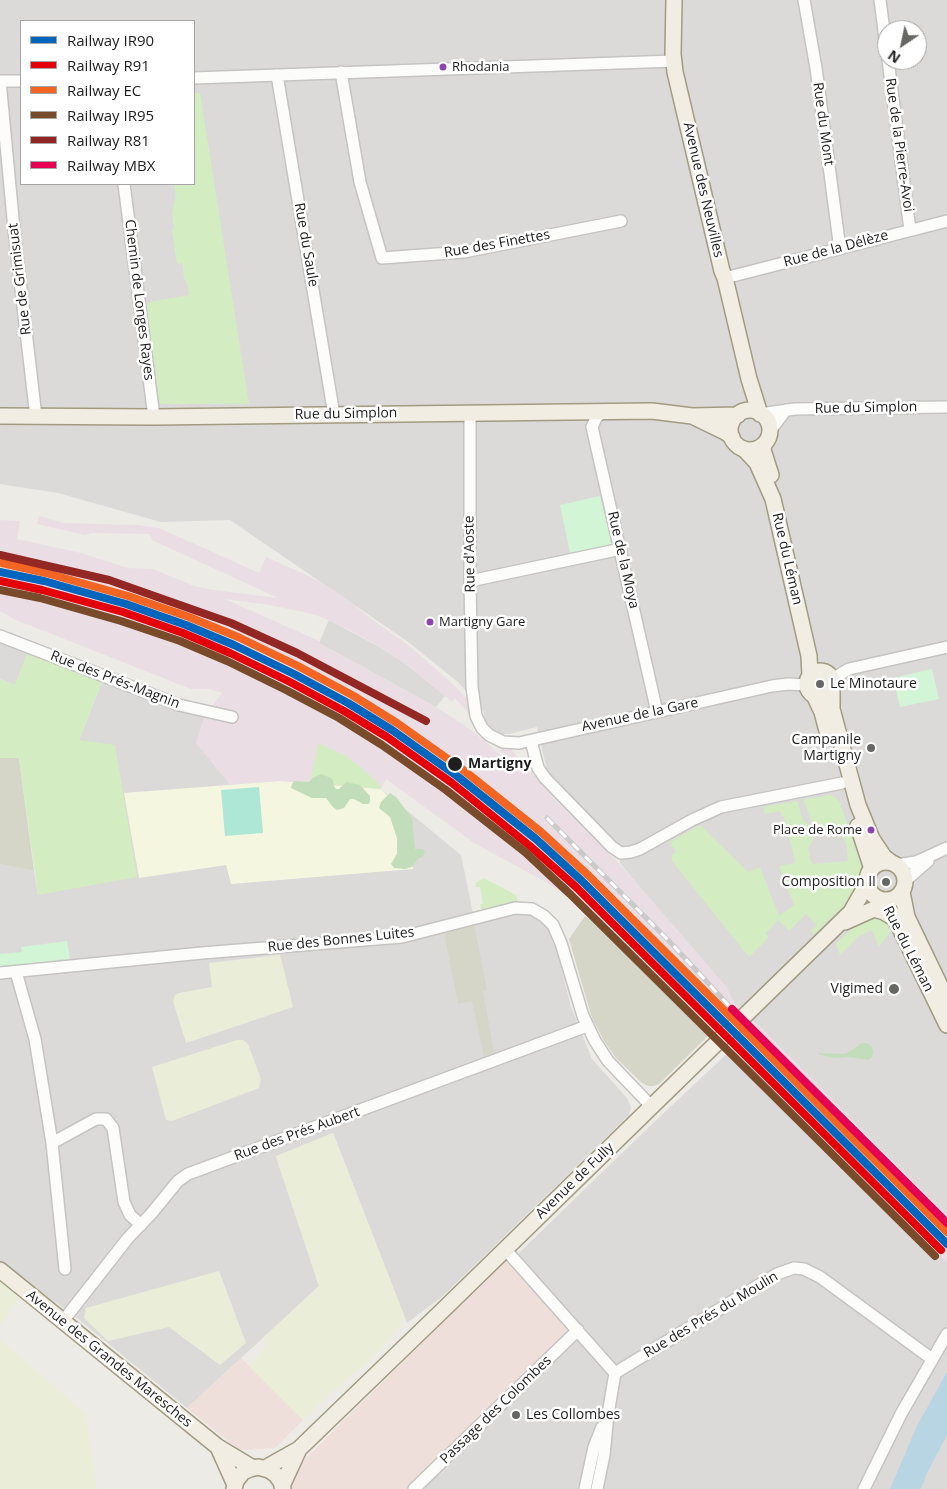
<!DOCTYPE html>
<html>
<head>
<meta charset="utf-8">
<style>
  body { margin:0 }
  #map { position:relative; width:947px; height:1489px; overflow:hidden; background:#ecebe6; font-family:"Open Sans",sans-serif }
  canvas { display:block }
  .legend { position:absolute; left:20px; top:20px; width:175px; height:165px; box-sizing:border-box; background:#fff; border:1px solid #a5a5a5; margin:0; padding:6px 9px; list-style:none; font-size:15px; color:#1e1e1e }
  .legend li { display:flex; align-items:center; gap:10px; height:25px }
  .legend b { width:25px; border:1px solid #a5a5a5 }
  .north { position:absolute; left:877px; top:20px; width:50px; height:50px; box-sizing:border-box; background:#fff; border:1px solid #a5a5a5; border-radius:50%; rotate:214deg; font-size:14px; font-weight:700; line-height:20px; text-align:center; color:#1e1e1e }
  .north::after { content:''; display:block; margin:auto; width:18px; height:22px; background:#666664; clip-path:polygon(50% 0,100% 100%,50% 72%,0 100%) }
</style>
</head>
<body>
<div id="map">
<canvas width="947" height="1489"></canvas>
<ul class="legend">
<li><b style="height:6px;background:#0065bd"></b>Railway IR90</li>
<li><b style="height:6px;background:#e30009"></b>Railway R91</li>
<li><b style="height:6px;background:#f26522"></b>Railway EC</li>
<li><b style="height:6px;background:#7a4b2a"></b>Railway IR95</li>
<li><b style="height:6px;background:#932723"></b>Railway R81</li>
<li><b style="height:6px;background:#e50051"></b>Railway MBX</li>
</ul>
<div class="north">N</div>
</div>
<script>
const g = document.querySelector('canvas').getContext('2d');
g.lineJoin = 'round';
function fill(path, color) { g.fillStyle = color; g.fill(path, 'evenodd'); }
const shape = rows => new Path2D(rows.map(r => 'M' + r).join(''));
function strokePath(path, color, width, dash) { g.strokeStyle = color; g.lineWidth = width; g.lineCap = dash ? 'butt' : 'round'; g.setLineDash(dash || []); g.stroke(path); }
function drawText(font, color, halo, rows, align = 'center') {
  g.font = font + ' "Open Sans",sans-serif'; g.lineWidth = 5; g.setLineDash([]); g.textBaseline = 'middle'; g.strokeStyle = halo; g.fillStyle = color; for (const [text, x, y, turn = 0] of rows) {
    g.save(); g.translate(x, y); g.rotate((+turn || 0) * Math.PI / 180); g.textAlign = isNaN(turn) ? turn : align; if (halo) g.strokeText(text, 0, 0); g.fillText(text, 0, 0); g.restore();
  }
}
fill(shape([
  [0,0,947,0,947,1215,733,1001,620,863,620,856,548,775,537,727,509,734,500,734,493,731,484,719,484,711,458,682,407,641,230,520,161,522,58,493,0,484],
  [21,21,194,21,194,184,21,184],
  [887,30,917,30,917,60,887,60],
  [329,620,383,649,407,665,445,696,436,707,319,643],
  [0,640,29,650,15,685,0,679],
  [103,679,205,716,196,743,280,781,381,789,461,855,475,923,510,914,529,913,543,921,555,942,571,1007,592,1059,627,1098,631,1107,629,1115,443,1296,407,1323,333,1133,276,1157,319,1286,187,1408,77,1318,0,1262,0,862,2,864,34,871,38,895,79,740],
  [732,1049,810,1122,947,1262,947,1489,419,1489,443,1472,526,1387,457,1313,651,1125]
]), '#dbdad8');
fill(shape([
  [507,1259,570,1331,527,1387,443,1472,419,1489,285,1489,288,1476],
  [241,1358,303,1420,275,1448,240,1450,187,1408]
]), '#efdfda');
fill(shape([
  [39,516,64,523,138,525,159,528,259,573,266,557,313,578,336,591,374,621,407,644,455,686,553,797,629,874,726,986,736,1005,718,1022,653,962,650,964,620,933,591,911,544,881,474,843,386,779,381,789,280,781,230,785,196,743,205,716,222,693,209,689,191,689,16,620,0,611,0,520,20,521,17,539,81,553,128,568,153,569,194,586,214,590,278,598,152,540,150,534,92,533,85,535,37,524],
  [225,599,270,605,312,614,329,620,370,641,407,665,452,702,455,698,515,767,470,729,436,707,319,643,319,641],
  [759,1025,947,1215,947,1262,810,1122,740,1043]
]), '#eadee4');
fill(shape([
  [280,781,381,789,411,819,413,869,231,884,226,865,139,878,124,793]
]), '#f4f6e0');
fill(shape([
  [0,758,19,758,34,871,1,864,0,862],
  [585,916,620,943,679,998,678,1003,709,1035,659,1084,654,1086,648,1086,642,1083,616,1058,604,1041,592,1018,569,939],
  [474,924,487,990,483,991,494,1052,484,1056,472,1001,458,1004,445,937,447,931]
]), '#d5d6c7');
fill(shape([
  [280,955,293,1007,186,1043,173,1001,175,995,179,993,212,987,209,963],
  [237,1040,243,1040,248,1044,261,1079,259,1088,172,1121,166,1120,152,1067],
  [333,1133,405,1318,389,1340,366,1364,337,1387,303,1420,249,1366,265,1348,266,1344,264,1337,319,1286,276,1156],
  [219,1271,246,1343,220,1365,169,1327,108,1341,84,1318,86,1308],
  [0,1279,20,1295,0,1327],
  [0,1339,85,1413,97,1489,0,1489]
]), '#eaeed8');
fill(shape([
  [194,93,200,93,249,404,160,404,145,310,149,302,189,295,187,283,184,278,182,263,177,264,172,230,174,229,172,213,176,195,174,184,194,184],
  [29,650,103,679,79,740,115,745,137,877,38,895,19,758,0,758,0,679,15,685],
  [318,743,346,756,359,766,379,784,381,789,310,783],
  [830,795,836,798,840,802,861,865,862,873,858,887,843,906,815,934,810,932,817,925,806,914,789,931,778,920,766,933,769,937,749,957,672,861,672,855,676,852,670,842,700,825,748,872,760,867,779,916,794,905,779,866,795,863,788,828,785,828,784,816,781,816,780,811,765,814,763,807,796,801,798,803,802,819,809,825,813,841,808,848,810,859,813,864,848,861,846,843,842,837,838,834,820,831,813,826,804,802,805,799],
  [484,878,516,895,518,901,482,911,480,905,483,903,480,887,476,887,475,883],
  [873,916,880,918,886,923,891,931,879,947,872,930,857,937,857,938,840,955,836,944,862,919]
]), '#d4ecc2');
fill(shape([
  [321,774,331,778,333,780,334,786,336,789,339,789,346,782,360,785,370,796,370,801,369,804,363,804,354,799,350,799,344,808,337,810,333,807,326,798,312,798,291,788,292,784,294,781,309,782,313,778],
  [390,793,396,797,412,818,415,849,423,849,425,852,423,856,418,859,412,867,405,869,394,868,391,864,397,854,397,838,390,817,379,808,381,802],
  [862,1043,867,1043,872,1047,873,1052,872,1057,869,1060,847,1057,835,1058,817,1054,818,1053,844,1054,851,1051]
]), '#c2ddb9');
fill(shape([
  [600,496,612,545,570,553,560,505],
  [932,669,939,699,900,707,893,678],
  [67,941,70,958,67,961,63,961,63,959,57,960,57,962,0,968,0,954,22,952,21,947]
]), '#d2f5d6');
fill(shape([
  [259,787,263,833,225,836,221,790]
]), '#aee7d5');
fill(shape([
  [947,1372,947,1435,927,1473,921,1489,890,1489,917,1426]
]), '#b7d5e2');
fill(shape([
  [736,1005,757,1027,740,1043,718,1022]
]), '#dcdcda');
const minor = shape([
  [804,0,816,68,840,249],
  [880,0,887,54],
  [888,60,910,230],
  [341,72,360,182,382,258,464,252,621,221],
  [277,75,334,415],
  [194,78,674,61],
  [0,81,14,229,36,417],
  [0,81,21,81],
  [124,184,154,417],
  [725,278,947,221],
  [603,411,596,418,592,427,657,712],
  [470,413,470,581,472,687,476,716,482,728,489,735,503,742,519,743,772,686,788,684,807,685],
  [760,414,795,409,947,407],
  [770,431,786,410],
  [470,581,621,549],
  [0,636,179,705,232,717],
  [832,679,849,669,947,647],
  [531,741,538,768,545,778,612,847,621,853,631,852,640,849,692,820,721,807,842,783],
  [896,865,916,862,947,848],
  [905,881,928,861],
  [16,972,35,1039,52,1143,96,1119,106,1119,113,1128,124,1202,130,1215,141,1225],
  [0,973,202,953,402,937,515,908,532,909,544,916,553,925,561,943,583,1016,595,1041,608,1061,652,1107],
  [52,1143,65,1269],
  [505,1249,615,1373,608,1414,604,1455,597,1489],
  [63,1321,128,1238,151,1214,178,1181,188,1174,587,1026],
  [615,1373,777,1274,794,1268,804,1269,820,1277,932,1359],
  [414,1489,578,1330],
  [585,1489,594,1447,602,1427],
  [864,1489,901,1414,947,1334]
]);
const major = shape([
  [674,0,673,54,675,72,722,271,725,278,749,379,760,414],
  '730 430a20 20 0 1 1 40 0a20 20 0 1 1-40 0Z',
  [0,416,154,417,652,411,692,416,738,415],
  [694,417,725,432,732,437],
  [764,444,763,450,771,475],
  [744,449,757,463,773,499,809,656,810,675],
  '807 684a13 13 0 1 1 26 0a13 13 0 1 1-26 0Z',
  [832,689,832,709,858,805,872,839,884,857,892,863],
  [814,695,822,712,827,731],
  [858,826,871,866,871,870],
  '867 881a19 19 0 1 1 38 0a19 19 0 1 1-38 0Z',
  [902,892,907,917,947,1000],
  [883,900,897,922,947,1025],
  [845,922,874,909,884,912,894,918],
  [0,1270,218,1447,253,1468],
  [218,1447,235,1485],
  [265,1468,299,1449,444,1309,851,912,867,884],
  [282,1486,299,1449],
  [234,1489,236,1481,243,1472,250,1469,258,1467,269,1470,276,1475,281,1482,283,1489]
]);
strokePath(minor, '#c5c4c2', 14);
strokePath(major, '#a29b82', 18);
strokePath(minor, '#fcfcfb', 11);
strokePath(major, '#f1ede3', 15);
const rail = shape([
  [547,818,669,941,732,1009]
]);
strokePath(rail, '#cacac9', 5);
strokePath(rail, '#fff', 3, [9]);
strokePath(shape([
  [0,572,44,581,126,604,186,625,234,645,294,674,348,703,392,730,457,776,536,839,582,881,947,1244]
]), '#0065bd', 8);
strokePath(shape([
  [0,581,42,590,123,612,183,633,230,653,290,682,344,711,387,737,452,783,530,846,576,887,941,1250]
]), '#e30009', 8);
strokePath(shape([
  [2,563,46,573,128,596,189,617,238,637,298,666,352,695,397,723,462,769,541,832,588,875,947,1232]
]), '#f26522', 8);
strokePath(shape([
  [0,590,40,598,121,621,180,641,227,661,286,690,339,718,382,745,446,790,525,852,570,894,935,1256]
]), '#7a4b2a', 8);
strokePath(shape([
  [0,555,109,580,231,623,297,653,426,721]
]), '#932723', 8);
strokePath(shape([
  [732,1009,947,1223]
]), '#e50051', 8);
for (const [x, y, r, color] of [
  [443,67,4.5,"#8e44ad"],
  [430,622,4.5,"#8e44ad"],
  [820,684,5,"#666664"],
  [871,748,5,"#666664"],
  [455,764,8,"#1e1e1e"],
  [871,830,4.5,"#8e44ad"],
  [886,882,5,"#666664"],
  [894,989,6,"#666664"],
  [516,1415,5,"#666664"]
]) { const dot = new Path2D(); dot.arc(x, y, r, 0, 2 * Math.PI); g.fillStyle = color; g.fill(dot); strokePath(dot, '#fff', 2); }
drawText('13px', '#1e1e1e', '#fff', [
  ["Rhodania",452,67],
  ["Martigny Gare",439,622],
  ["Place de Rome",862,830,"right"]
], 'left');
drawText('14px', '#1e1e1e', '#fff', [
  ["Rue du Mont",823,124,82],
  ["Rue de la Pierre-Avoi",899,145,82],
  ["Avenue des Neuvilles",703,190,77],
  ["Rue des Finettes",497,244,-10],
  ["Rue du Saule",306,245,80],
  ["Rue de la Délèze",836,249,-15],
  ["Rue de Grimisuat",20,279,-97],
  ["Chemin de Longes Rayes",139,300,83],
  ["Rue du Simplon",866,408,-1],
  ["Rue du Simplon",346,414,-1],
  ["Rue d'Aoste",470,554,-91],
  ["Rue du Léman",787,559,77],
  ["Rue de la Moya",623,560,77],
  ["Rue des Prés-Magnin",115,680,21],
  ["Avenue de la Gare",640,715,-12],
  ["Rue des Bonnes Luites",341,940,-6],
  ["Rue du Léman",908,949,63],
  ["Rue des Prés Aubert",297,1134,-20],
  ["Avenue de Fully",575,1181,-44],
  ["Rue des Prés du Moulin",711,1315,-31],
  ["Avenue des Grandes Maresches",109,1359,39],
  ["Passage des Colombes",496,1410,-44]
]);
drawText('14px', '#1e1e1e', '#fff', [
  ["Le Minotaure",830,684,"left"],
  ["Campanile",861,740],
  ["Martigny",861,756],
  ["Composition II",876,882],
  ["Vigimed",883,989],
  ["Les Collombes",526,1415,"left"]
], 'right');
drawText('bold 14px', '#1e1e1e', '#fff', [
  ["Martigny",468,764]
], 'left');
</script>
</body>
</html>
